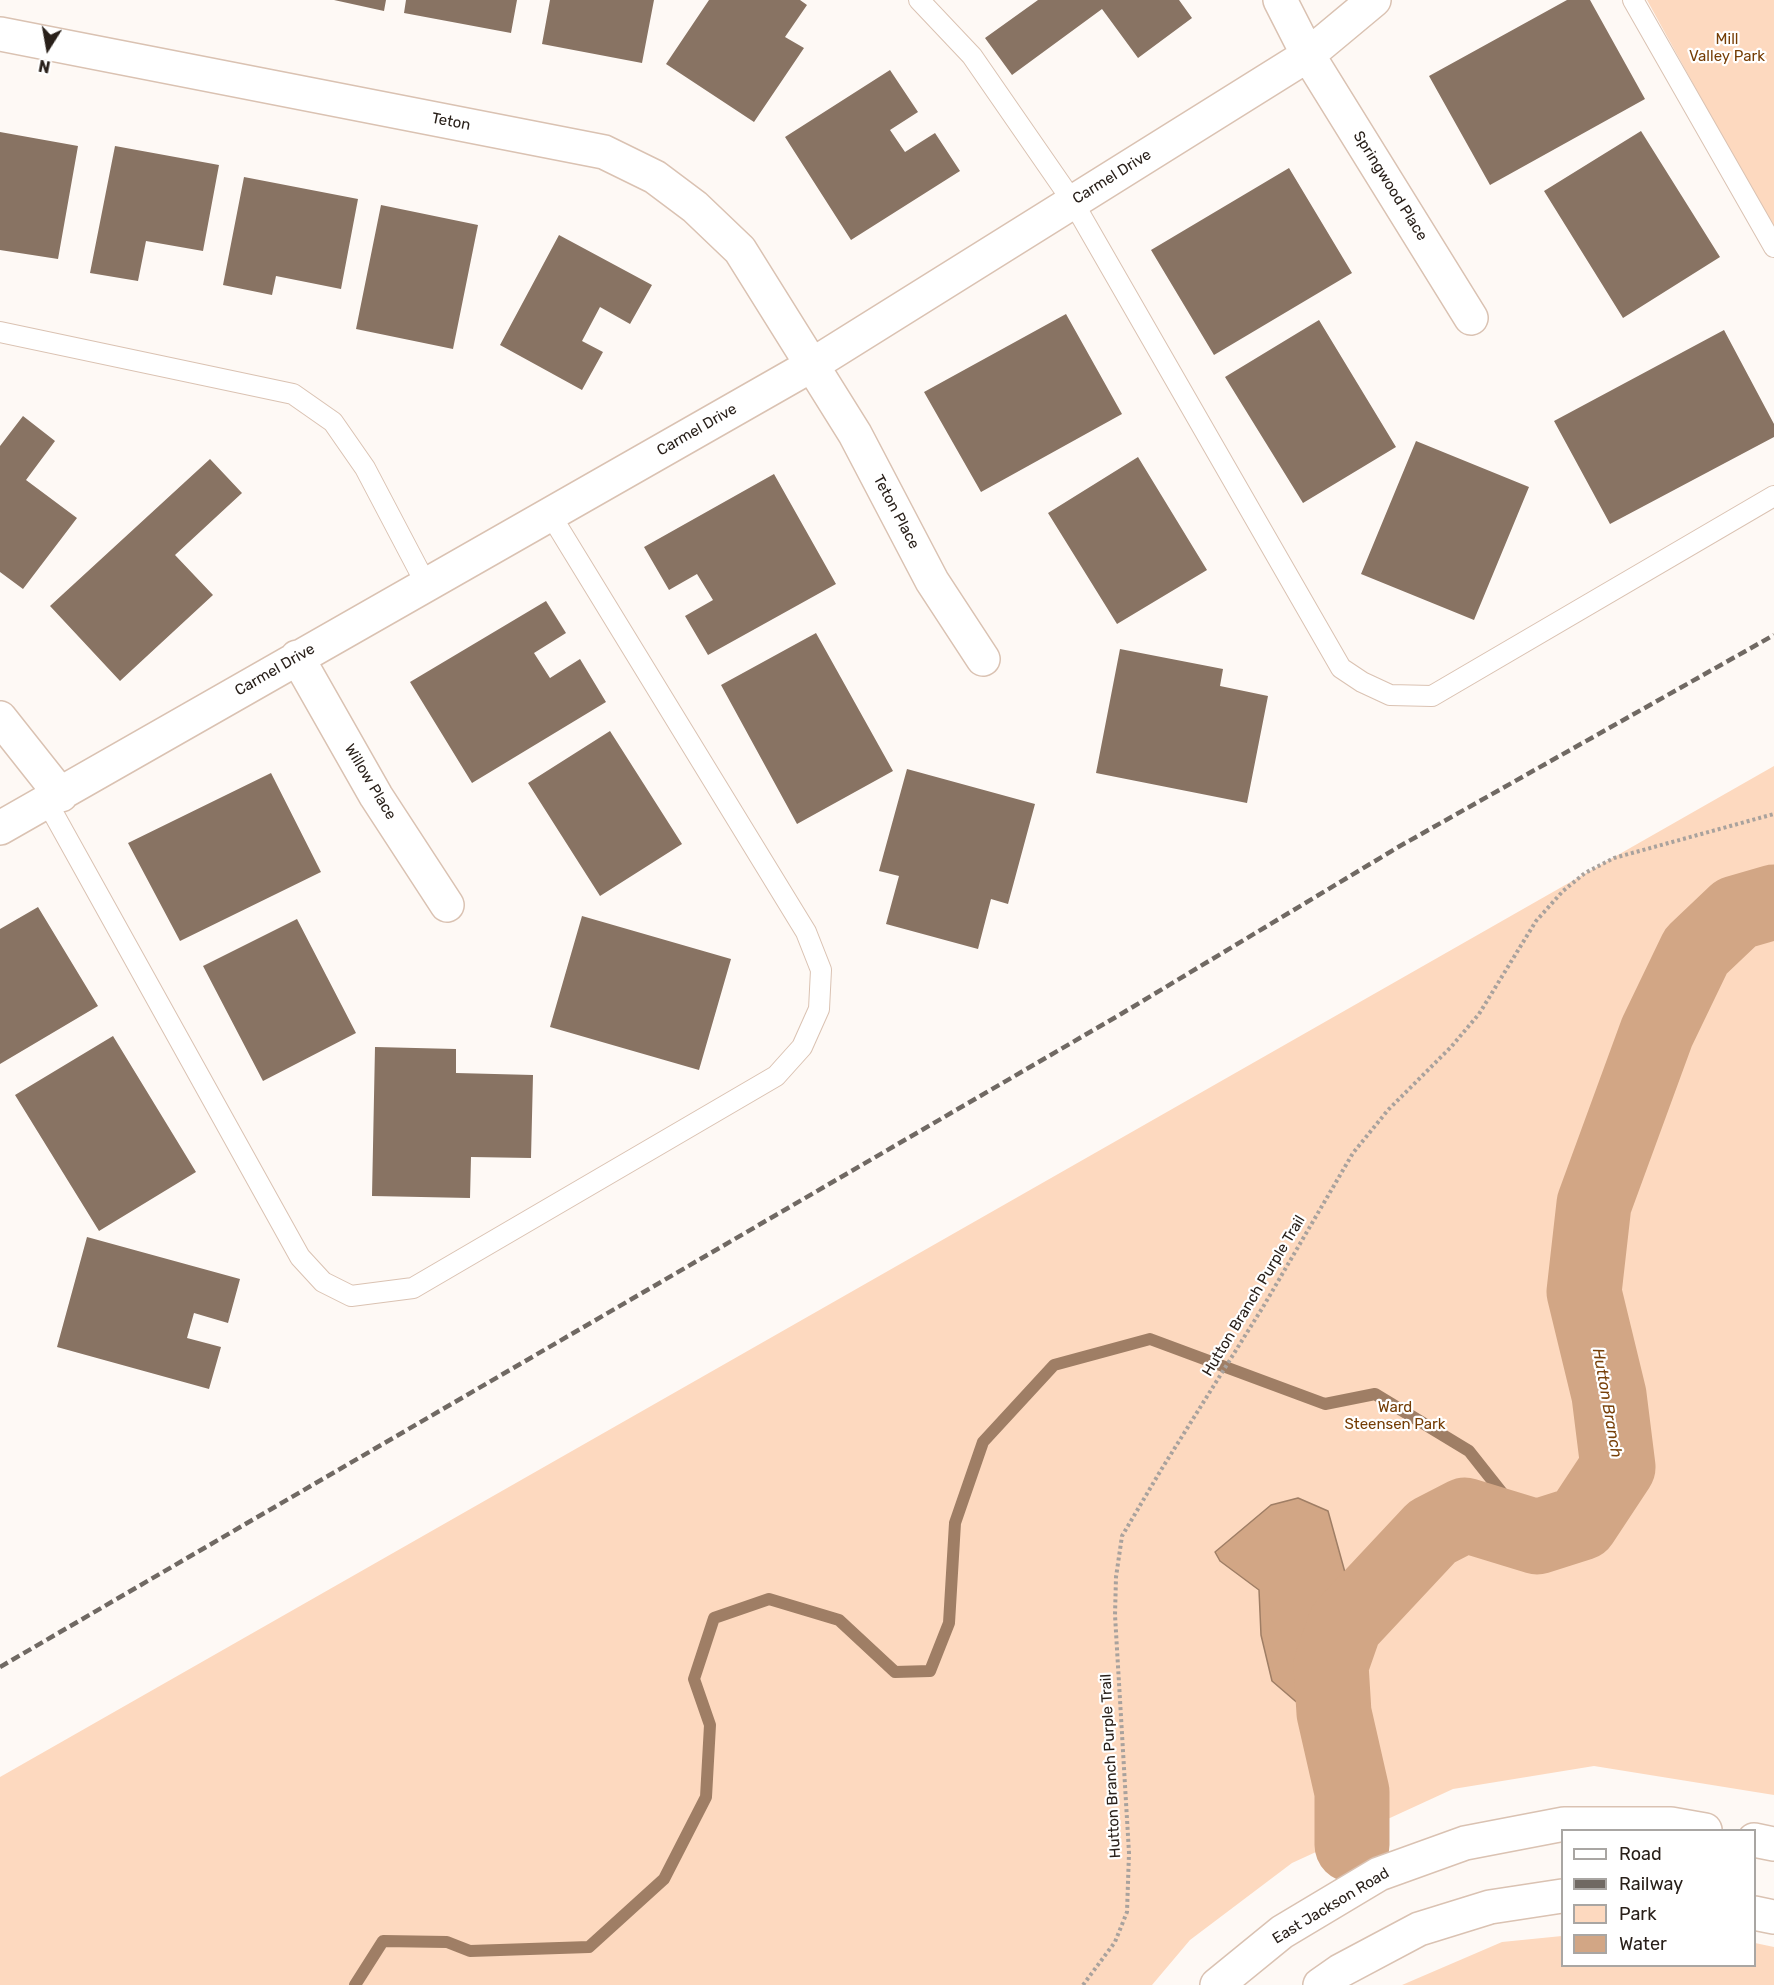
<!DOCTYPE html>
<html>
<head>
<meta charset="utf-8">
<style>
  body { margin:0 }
  #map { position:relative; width:1774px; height:1985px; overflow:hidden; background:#fef9f5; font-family:Rubik,sans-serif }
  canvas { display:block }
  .legend { position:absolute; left:1561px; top:1829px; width:195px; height:138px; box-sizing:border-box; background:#fff; border:2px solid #a9a6a3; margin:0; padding:8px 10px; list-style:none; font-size:18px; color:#29201a }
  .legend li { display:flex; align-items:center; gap:12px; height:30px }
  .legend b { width:30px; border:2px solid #a9a6a3 }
  .north { position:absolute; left:18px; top:18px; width:60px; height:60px; -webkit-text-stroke:4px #fff; paint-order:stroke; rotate:191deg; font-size:16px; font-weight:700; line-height:24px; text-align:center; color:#29201a }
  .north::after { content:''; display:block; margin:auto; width:21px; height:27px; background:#29201a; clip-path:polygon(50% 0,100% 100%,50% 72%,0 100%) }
</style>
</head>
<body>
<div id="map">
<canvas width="1774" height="1985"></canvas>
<ul class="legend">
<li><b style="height:8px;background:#fff"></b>Road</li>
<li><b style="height:8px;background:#706963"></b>Railway</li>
<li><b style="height:16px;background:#fdd9bf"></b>Park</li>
<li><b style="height:16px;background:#d2a685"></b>Water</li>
</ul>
<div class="north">N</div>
</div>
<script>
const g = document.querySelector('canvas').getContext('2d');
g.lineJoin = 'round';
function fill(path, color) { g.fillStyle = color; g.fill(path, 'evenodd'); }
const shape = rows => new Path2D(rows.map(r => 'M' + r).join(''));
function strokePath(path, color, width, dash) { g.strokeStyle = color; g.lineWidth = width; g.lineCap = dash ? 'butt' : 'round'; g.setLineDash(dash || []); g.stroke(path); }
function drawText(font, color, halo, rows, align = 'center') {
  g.font = font + ' Rubik,sans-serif'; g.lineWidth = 4.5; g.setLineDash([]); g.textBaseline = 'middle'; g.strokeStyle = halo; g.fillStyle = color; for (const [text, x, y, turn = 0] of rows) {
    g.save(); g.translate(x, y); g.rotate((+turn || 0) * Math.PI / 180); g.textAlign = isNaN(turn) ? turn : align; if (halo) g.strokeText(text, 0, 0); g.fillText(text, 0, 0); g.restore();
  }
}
fill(shape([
  [1647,0,1774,0,1774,231],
  [1774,766,1774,1795,1594,1766,1453,1789,1292,1863,1190,1940,1152,1985,0,1985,0,1777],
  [1562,1936,1562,1966,1754,1966,1755,1943,1774,1947,1774,1985,1402,1985,1502,1942]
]), '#fdd9bf');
const water = shape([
  [1298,1498,1328,1511,1346,1576,1361,1577,1373,1570,1396,1545,1407,1550,1418,1560,1415,1575,1394,1592,1350,1644,1345,1707,1356,1771,1320,1770,1308,1712,1272,1681,1261,1635,1259,1590,1220,1561,1215,1552,1271,1505,1298,1498]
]);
fill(water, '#d2a685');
strokePath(water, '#9f7e65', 1.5);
strokePath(shape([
  [355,1985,383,1941,447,1942,470,1951,589,1947,664,1879,706,1797,710,1725,694,1679,714,1618,769,1599,839,1620,895,1672,930,1671,949,1623,955,1523,983,1442,1054,1365,1150,1339,1325,1404,1375,1394,1469,1451,1537,1537]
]), '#9f7e65', 12);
strokePath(shape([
  [1352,1845,1352,1792,1334,1713,1331,1665,1345,1625,1432,1532,1465,1515,1537,1537,1581,1523,1618,1467,1609,1395,1584,1292,1594,1204,1657,1032,1696,951,1736,913,1774,902]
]), '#d2a685', 75);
fill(shape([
  [334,0,386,0,384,11],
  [406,0,517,0,511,33,404,13],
  [550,0,654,0,642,63,542,44],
  [709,0,800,0,807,5,785,37,804,48,754,122,666,64],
  [1038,0,1179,0,1192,18,1138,58,1102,9,1012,75,985,38],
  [1567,0,1590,0,1645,99,1490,185,1429,76],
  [890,70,918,112,890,130,905,152,935,133,960,171,851,240,785,137],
  [1641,131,1720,257,1623,318,1544,191],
  [0,132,78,146,58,259,0,250],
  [115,146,219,165,203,251,146,241,138,281,90,273],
  [1289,168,1352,273,1214,355,1151,250],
  [244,177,358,199,341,289,276,276,272,295,223,285],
  [381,205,478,225,453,349,356,329],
  [559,235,652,285,630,324,600,307,582,341,603,352,582,390,500,345],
  [1066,314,1122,414,981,492,924,392],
  [1319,320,1396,447,1303,503,1225,377],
  [1724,330,1774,424,1774,437,1610,524,1554,421],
  [23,416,55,441,26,480,77,518,23,589,0,572,0,446],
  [1416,441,1529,487,1474,620,1361,574],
  [1138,457,1207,570,1117,624,1048,513],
  [210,459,242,493,175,555,213,595,120,681,50,606],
  [774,474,836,584,708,655,685,616,713,600,697,574,669,590,644,547],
  [546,601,566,633,534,653,550,678,580,659,606,702,472,783,410,682],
  [816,633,893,771,797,824,721,685],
  [1120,649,1223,669,1220,686,1268,696,1247,803,1096,773],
  [610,731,682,844,600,896,528,783],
  [907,769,1035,804,1008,904,991,899,978,949,886,924,899,876,879,871],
  [271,773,321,872,180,941,128,843],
  [38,907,98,1006,0,1064,0,929],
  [582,916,731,959,699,1070,550,1027],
  [297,919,356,1033,263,1081,203,966],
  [113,1036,196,1172,99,1231,15,1095],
  [375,1047,456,1049,456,1073,533,1075,531,1158,471,1157,470,1198,372,1196],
  [87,1237,240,1279,228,1323,194,1313,187,1338,221,1347,209,1389,57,1347]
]), '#887363');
const service = shape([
  [919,0,972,56,1073,202,1341,668,1362,682,1390,695,1432,696,1774,496],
  [1633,0,1774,247],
  [0,332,293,394,333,422,365,468,426,584],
  [47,802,300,1257,323,1282,351,1296,413,1288,776,1076,802,1047,819,1009,821,970,806,932,550,514]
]);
const minor = shape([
  [1280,0,1308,55,1471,318],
  [0,34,604,152,655,177,695,207,740,250,855,434,932,581,983,659],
  [297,657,376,796,447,905],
  [0,718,61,795],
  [0,828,812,365,1308,55,1374,0]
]);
const tertiary = shape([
  [1754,1840,1774,1844],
  [1754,1913,1774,1917],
  [1217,1985,1282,1932,1379,1874,1465,1843,1564,1824,1671,1824,1705,1830],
  [1320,1985,1340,1971,1419,1929,1490,1907,1562,1896]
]);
strokePath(service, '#dac2b2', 22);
strokePath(minor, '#dac2b2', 36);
strokePath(tertiary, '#dac2b2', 36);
strokePath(shape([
  [1083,1985,1115,1942,1127,1912,1129,1853,1115,1615,1116,1577,1122,1536,1161,1470,1263,1307,1353,1153,1388,1110,1451,1047,1479,1014,1536,921,1563,891,1585,873,1614,858,1774,814]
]), '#a9a29d', 4, [3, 3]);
strokePath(service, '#fff', 20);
strokePath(minor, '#fff', 33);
strokePath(tertiary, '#fff', 33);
strokePath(shape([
  [0,1667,1121,1014,1400,846,1774,635]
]), '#706963', 4.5, [9, 4.5]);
drawText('15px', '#753d05', '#fff', [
  ["Mill",1727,40],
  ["Valley Park",1727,57],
  ["Ward",1395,1408],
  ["Steensen Park",1395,1425]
]);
drawText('15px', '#29201a', '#fff', [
  ["Teton",451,122,11],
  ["Carmel Drive",1112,177,-32],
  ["Springwood Place",1390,186,58],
  ["Carmel Drive",697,430,-30],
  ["Teton Place",896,512,62],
  ["Carmel Drive",275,670,-30],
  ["Willow Place",370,782,59],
  ["Hutton Branch Purple Trail",1254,1296,-59],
  ["Hutton Branch Purple Trail",1111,1766,-93],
  ["East Jackson Road",1331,1906,-31]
]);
drawText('italic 16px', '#774009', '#fff', [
  ["Hutton Branch",1607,1403,80]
]);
</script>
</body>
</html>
